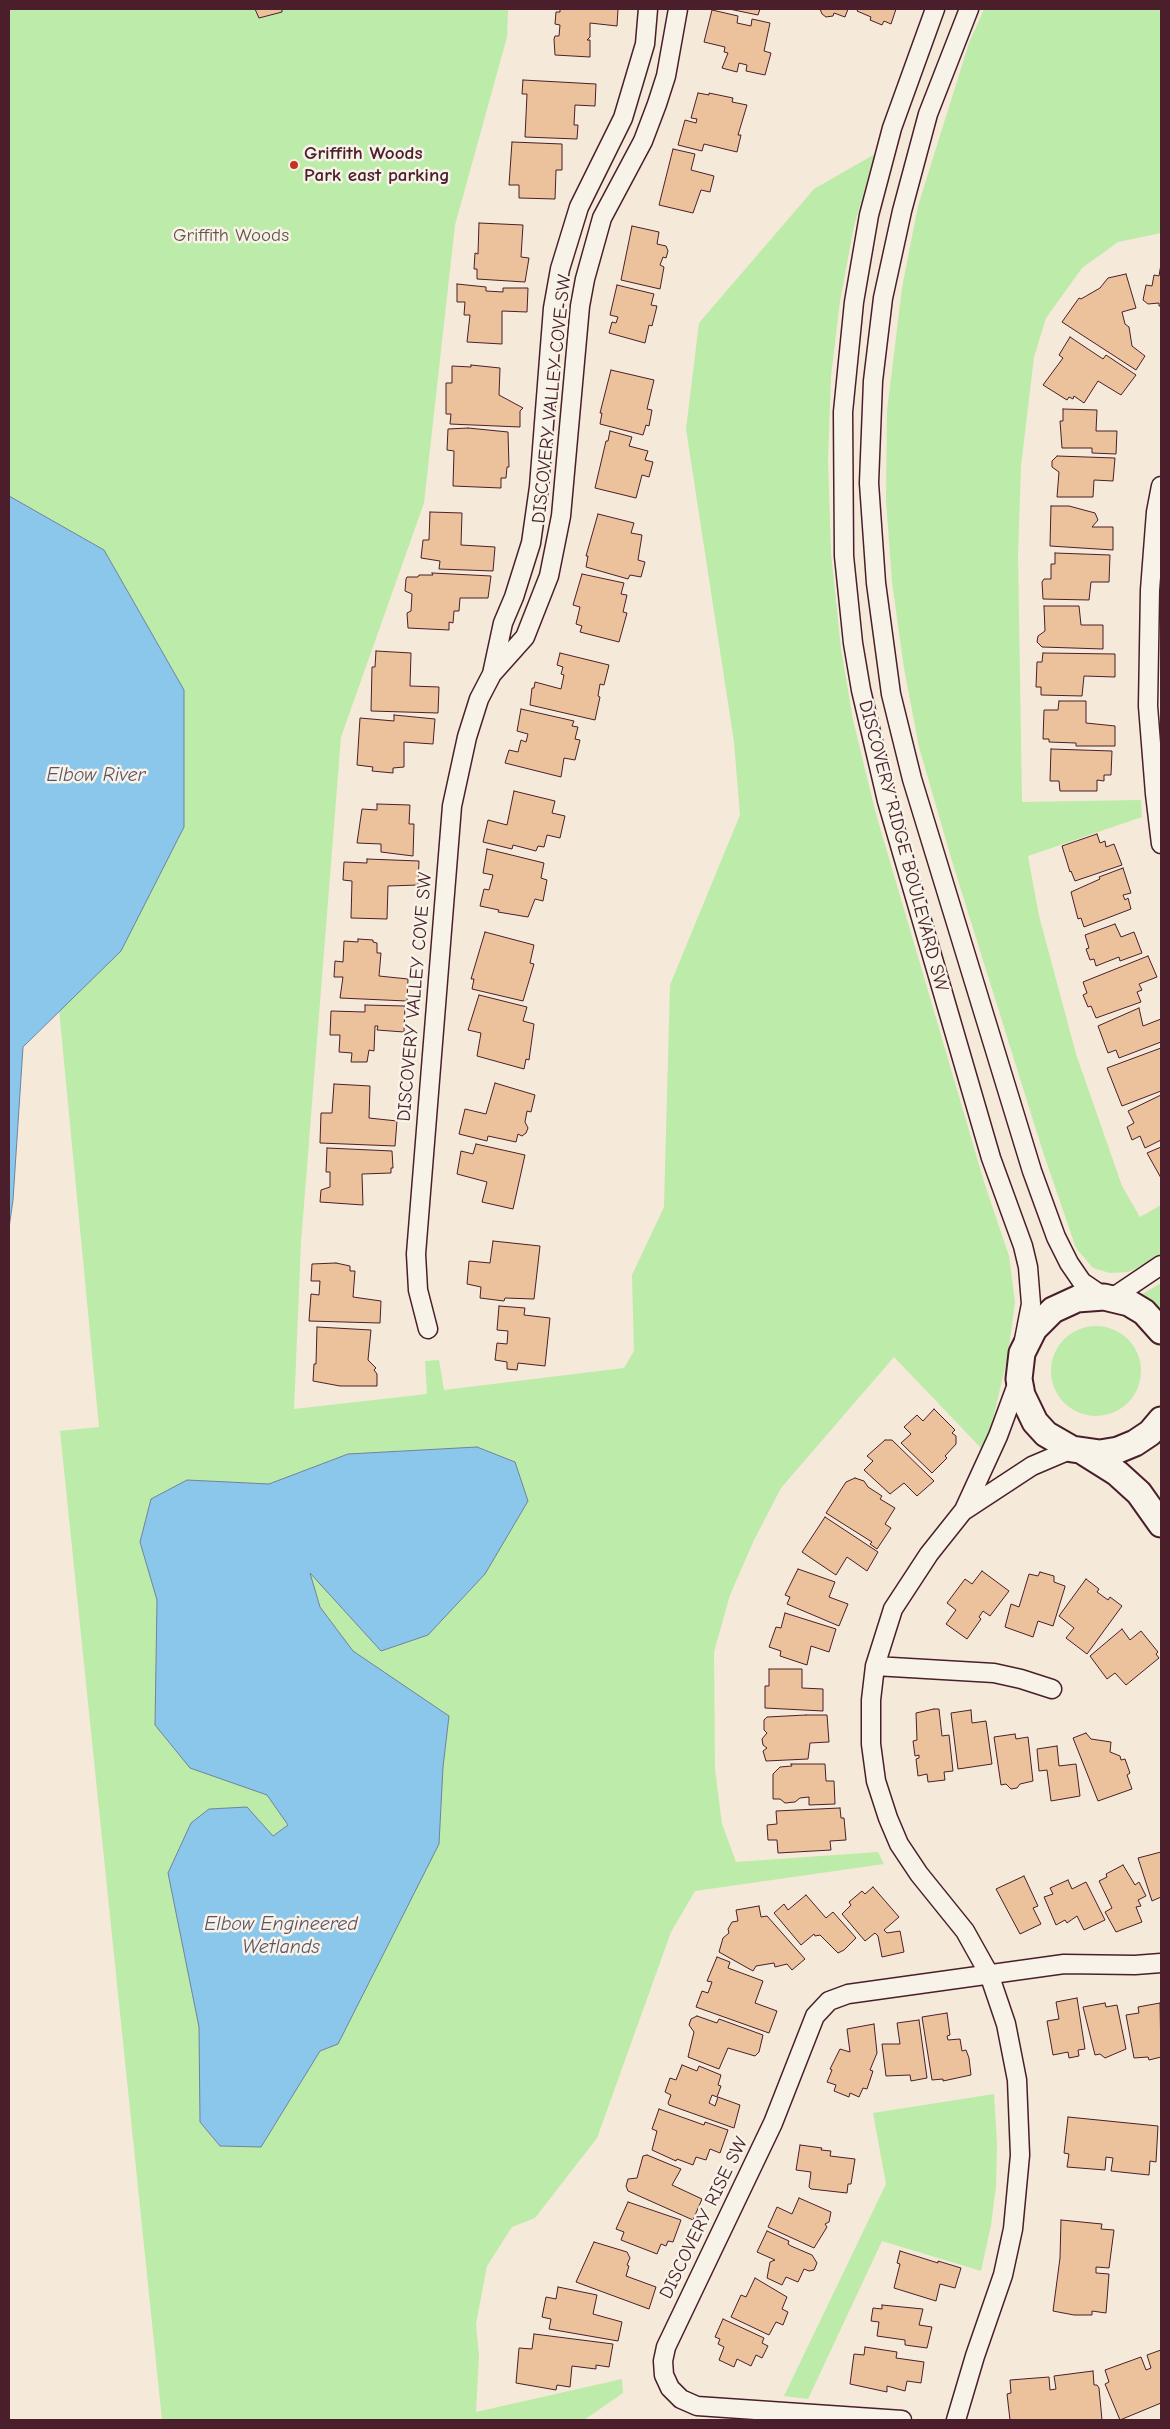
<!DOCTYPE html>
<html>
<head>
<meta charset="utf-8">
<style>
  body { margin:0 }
  #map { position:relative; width:1170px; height:2429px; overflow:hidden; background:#f5e9d9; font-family:"Comic Neue",sans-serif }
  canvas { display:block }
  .frame { position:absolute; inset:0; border:10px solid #4a1f2b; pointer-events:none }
</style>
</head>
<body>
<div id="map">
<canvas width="1170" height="2429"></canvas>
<div class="frame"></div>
</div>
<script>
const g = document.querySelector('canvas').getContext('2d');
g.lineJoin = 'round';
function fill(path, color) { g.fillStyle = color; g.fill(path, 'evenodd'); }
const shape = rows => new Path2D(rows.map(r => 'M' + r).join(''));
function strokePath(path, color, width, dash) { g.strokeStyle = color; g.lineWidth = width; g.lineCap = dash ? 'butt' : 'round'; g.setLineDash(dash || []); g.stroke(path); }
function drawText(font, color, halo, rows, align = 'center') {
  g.font = font + ' "Comic Neue",sans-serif'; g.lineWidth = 5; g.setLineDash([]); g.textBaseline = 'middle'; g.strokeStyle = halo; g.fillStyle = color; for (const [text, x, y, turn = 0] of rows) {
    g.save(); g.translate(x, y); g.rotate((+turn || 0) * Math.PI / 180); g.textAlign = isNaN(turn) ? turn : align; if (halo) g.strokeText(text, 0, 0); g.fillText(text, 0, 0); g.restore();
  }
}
fill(shape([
  [9,9,508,9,507,37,455,225,424,503,341,737,301,1242,294,1409,427,1394,425,1361,439,1360,444,1390,624,1368,634,1351,632,1275,664,1207,670,985,740,815,734,742,686,429,699,323,814,189,875,154,854,226,840,301,831,376,828,460,831,553,841,649,853,720,876,814,985,1185,1009,1256,1015,1302,1008,1355,992,1423,981,1448,894,1357,781,1488,754,1540,730,1595,714,1652,715,1769,722,1824,736,1862,878,1852,884,1864,695,1891,671,1932,597,2138,535,2218,512,2227,487,2266,476,2324,479,2356,476,2412,622,2379,623,2393,584,2420,162,2420,60,1431,99,1427,9,487],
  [984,9,1161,9,1161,233,1118,242,1082,268,1046,318,1034,357,1021,466,1018,555,1022,802,1141,800,1142,817,1028,856,1039,916,1076,1054,1122,1186,1140,1217,1161,1205,1161,1254,1153,1260,1128,1272,1110,1273,1093,1268,1076,1248,1043,1152,952,861,919,747,904,668,892,582,886,500,887,411,902,288,918,206,969,43],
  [1161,1283,1161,1317,1139,1296],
  '1051 1371a45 45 0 1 1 90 0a45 45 0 1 1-90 0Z',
  [994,2094,997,2144,996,2186,991,2225,981,2271,882,2241,808,2399,784,2396,886,2184,873,2113]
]), '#bdeba9');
const water = shape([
  [9,496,104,550,184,690,184,827,121,951,23,1047,13,1200,9,1228,9,496],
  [477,1447,515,1462,528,1501,485,1574,428,1635,381,1651,310,1573,320,1607,353,1651,449,1716,443,1767,439,1844,338,2044,320,2051,261,2147,220,2146,200,2122,199,2027,168,1873,191,1823,209,1809,247,1807,273,1836,288,1825,267,1795,190,1768,155,1725,157,1600,140,1542,151,1499,187,1480,269,1484,348,1454,477,1447]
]);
fill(water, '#8bc6eb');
strokePath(water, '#71839e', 1);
const building = shape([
  [255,9,282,9,282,12,259,18,255,9],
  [560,9,618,9,617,26,590,23,590,37,587,40,590,40,590,57,555,55,554,39,555,36,559,36,560,25,555,24,556,12,560,12,560,9],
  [729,9,760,9,758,15,729,9],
  [820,9,848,9,845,17,834,13,833,16,826,17,822,14,820,9],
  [858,9,896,9,891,24,884,21,882,25,870,20,871,17,857,11,858,9],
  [712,10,738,16,737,23,751,26,752,19,770,23,764,51,771,53,765,75,746,71,747,65,739,63,737,72,722,68,728,53,724,52,725,47,704,42,712,10],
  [523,80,596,84,595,106,575,105,574,125,578,125,577,139,525,137,527,94,522,94,523,80],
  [698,93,709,95,709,93,733,98,732,102,747,105,738,135,741,135,737,152,704,144,702,151,678,145,685,120,696,123,697,119,691,118,698,93],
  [512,142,562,144,562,170,556,170,555,199,519,198,519,185,509,185,512,142],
  [673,149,695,154,691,170,714,176,710,192,701,190,693,213,659,205,673,149],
  [479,223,523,225,521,257,529,258,525,282,477,279,477,269,474,269,475,253,478,254,479,223],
  [632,226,659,232,657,244,666,246,668,251,666,258,663,257,660,265,664,267,660,289,621,280,632,226],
  [1161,264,1161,306,1159,306,1159,303,1148,304,1143,300,1146,285,1152,286,1154,275,1159,276,1161,264],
  [1126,274,1136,308,1122,312,1125,324,1129,327,1132,346,1145,356,1136,370,1062,322,1079,298,1081,299,1100,288,1108,278,1126,274],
  [457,284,486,287,486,291,503,292,503,288,528,288,527,312,502,311,502,344,467,342,470,315,464,315,465,302,457,302,457,284],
  [617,285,654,294,651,305,657,306,652,326,649,325,645,343,609,333,612,322,616,323,618,317,610,315,617,285],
  [1070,337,1103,359,1106,355,1136,375,1121,395,1098,381,1084,403,1074,396,1073,399,1069,397,1067,400,1043,385,1063,358,1059,355,1070,337],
  [471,365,500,368,499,395,523,408,520,411,520,427,450,424,451,414,446,414,446,383,452,383,452,366,471,367,471,365],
  [611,370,654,380,647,409,652,410,649,426,646,425,643,435,600,424,602,413,600,413,611,370],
  [1063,409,1097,410,1096,431,1117,431,1116,454,1092,453,1092,448,1062,448,1060,421,1063,421,1063,409],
  [468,428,508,432,509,467,507,467,506,478,501,478,501,488,453,486,454,451,447,450,448,429,468,428],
  [610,431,632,437,629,446,648,451,645,460,653,462,649,477,642,475,636,498,595,488,606,441,608,441,610,431],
  [1057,456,1115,458,1113,481,1094,480,1093,497,1057,497,1059,472,1052,467,1052,461,1057,456],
  [1051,506,1069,506,1095,513,1098,520,1092,527,1113,527,1113,550,1050,546,1051,506],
  [430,512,462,513,461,545,495,547,493,571,439,569,440,561,421,558,423,540,429,540,430,512],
  [598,514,634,523,631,533,642,535,638,560,645,562,641,577,630,575,628,579,586,567,588,556,586,556,598,514],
  [1055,553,1110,555,1109,582,1091,582,1089,600,1043,599,1042,582,1044,579,1051,579,1051,564,1055,564,1055,553],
  [432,573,491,576,488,598,460,598,459,611,454,611,453,623,449,622,449,630,408,628,407,613,411,611,412,594,405,591,406,579,407,577,418,577,419,575,433,575,432,573],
  [582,574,624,583,621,594,627,595,623,612,627,613,619,642,580,632,582,626,576,624,580,607,573,605,582,574],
  [1044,606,1079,606,1081,625,1103,625,1103,649,1042,647,1037,642,1038,636,1045,631,1044,606],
  [376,651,411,653,410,686,439,687,438,713,371,711,372,667,375,667,376,651],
  [560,653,609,665,604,685,600,684,598,696,600,697,595,720,530,705,532,688,534,688,535,682,561,689,564,675,561,674,563,667,557,665,560,653],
  [1043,653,1115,654,1115,677,1084,676,1082,696,1041,695,1041,687,1036,687,1037,662,1042,662,1043,653],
  [1059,701,1086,701,1086,723,1115,726,1115,746,1076,746,1076,743,1049,742,1049,739,1043,739,1044,710,1058,710,1059,701],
  [521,709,574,721,572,726,578,727,575,739,580,740,575,760,564,758,561,777,505,763,509,750,518,752,521,740,526,742,528,734,517,731,521,709],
  [394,715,435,719,433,744,404,742,404,767,393,768,393,773,372,771,373,767,357,765,360,718,394,721,394,715],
  [1051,749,1112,751,1111,775,1104,775,1104,781,1097,780,1097,791,1060,791,1059,781,1050,781,1051,749],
  [514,791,555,801,552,813,565,816,560,838,547,835,544,847,538,846,536,851,513,845,512,849,483,842,488,820,507,825,514,791],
  [377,804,410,805,409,824,414,824,413,856,381,852,381,844,357,843,362,809,377,810,377,804],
  [1097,834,1100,843,1105,841,1106,847,1114,844,1122,865,1075,881,1071,871,1070,872,1062,846,1097,834],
  [487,849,544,863,541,878,547,880,543,901,535,899,528,917,498,912,499,910,480,906,484,889,489,890,493,875,483,873,487,849],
  [367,859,419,861,418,885,388,886,387,919,351,918,352,881,343,880,344,862,367,863,367,859],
  [1123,868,1131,893,1123,895,1125,900,1128,898,1131,909,1084,927,1081,918,1078,919,1071,892,1100,879,1099,877,1123,868],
  [1115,924,1121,937,1134,932,1142,953,1120,961,1119,957,1096,966,1094,959,1090,960,1086,949,1089,948,1085,935,1115,924],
  [485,932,534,945,530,963,534,964,523,1001,472,989,474,979,471,979,485,932],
  [358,939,373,940,373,942,377,943,377,953,381,953,379,976,408,979,407,1001,340,998,343,977,334,977,335,961,343,962,344,941,358,942,358,939],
  [1148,956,1157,977,1139,984,1142,990,1137,992,1141,1002,1096,1018,1091,1006,1088,1007,1083,995,1087,993,1083,982,1148,956],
  [479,995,527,1007,523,1021,534,1024,529,1060,526,1059,524,1069,477,1056,481,1033,468,1030,479,995],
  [365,1005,405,1006,404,1032,377,1030,378,1026,375,1026,374,1051,369,1050,367,1062,351,1062,352,1053,339,1052,340,1035,330,1035,331,1011,365,1012,365,1005],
  [1139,1008,1143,1026,1161,1019,1161,1042,1119,1058,1116,1050,1108,1053,1098,1026,1139,1008],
  [1161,1048,1161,1091,1122,1106,1107,1068,1161,1048],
  [495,1083,535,1095,531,1112,527,1111,525,1122,528,1128,526,1133,522,1136,518,1134,516,1142,488,1136,487,1141,459,1134,465,1109,486,1114,495,1083],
  [334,1084,370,1086,369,1118,397,1121,395,1146,320,1143,321,1113,332,1113,334,1084],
  [1161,1095,1161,1140,1145,1148,1140,1136,1132,1140,1127,1127,1134,1123,1128,1111,1161,1095],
  [476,1144,525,1155,513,1209,482,1202,487,1182,457,1174,461,1151,473,1154,476,1144],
  [1161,1147,1161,1178,1147,1153,1161,1147],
  [327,1148,392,1151,393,1168,391,1168,391,1173,362,1174,363,1205,320,1202,321,1190,330,1187,330,1172,326,1172,327,1148],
  [493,1241,540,1246,534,1299,505,1298,504,1301,480,1298,481,1287,467,1284,469,1261,490,1263,493,1241],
  [336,1263,350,1266,350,1271,355,1271,353,1297,381,1301,380,1323,309,1321,311,1294,319,1295,320,1281,311,1281,312,1264,336,1263],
  [499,1306,525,1308,524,1315,550,1318,545,1366,518,1363,517,1370,507,1369,507,1362,495,1360,497,1343,507,1344,508,1331,497,1330,499,1306],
  [317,1327,371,1330,368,1360,376,1368,374,1370,377,1374,377,1386,340,1386,313,1381,314,1364,316,1364,317,1327],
  [934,1409,955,1430,952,1433,956,1436,956,1444,945,1456,947,1458,932,1473,901,1443,911,1434,904,1427,917,1415,923,1421,934,1409],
  [885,1440,892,1440,934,1481,917,1496,904,1483,890,1494,864,1470,873,1461,867,1456,885,1440],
  [855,1478,864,1481,868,1487,882,1496,880,1499,895,1508,885,1524,891,1528,877,1549,870,1544,872,1542,826,1513,846,1482,855,1478],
  [825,1517,878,1552,867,1571,847,1557,836,1575,802,1552,825,1517],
  [798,1569,835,1582,829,1597,848,1604,839,1626,787,1604,790,1597,785,1595,798,1569],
  [982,1571,1009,1591,990,1616,983,1611,979,1617,981,1619,967,1639,946,1624,956,1610,947,1603,965,1579,972,1584,982,1571],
  [1040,1572,1054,1576,1054,1582,1065,1586,1065,1587,1053,1626,1038,1621,1033,1637,1005,1627,1011,1604,1019,1607,1029,1574,1038,1576,1040,1572],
  [1086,1579,1099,1589,1097,1592,1108,1600,1110,1597,1122,1606,1087,1654,1066,1638,1074,1628,1059,1616,1086,1579],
  [785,1613,836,1629,829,1652,811,1646,807,1665,780,1656,781,1651,769,1647,776,1627,781,1628,785,1613],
  [1122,1629,1130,1640,1141,1631,1158,1652,1156,1654,1159,1658,1126,1685,1115,1673,1107,1679,1090,1656,1122,1629],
  [769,1669,802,1669,802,1688,823,1689,823,1711,765,1708,765,1686,769,1686,769,1669],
  [934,1709,939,1709,942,1736,949,1735,953,1771,944,1772,945,1780,928,1782,927,1774,918,1776,916,1759,919,1758,919,1755,915,1756,913,1741,917,1740,916,1713,934,1709],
  [971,1710,972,1723,986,1721,992,1764,958,1769,951,1713,971,1710],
  [806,1715,827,1715,829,1742,810,1743,808,1759,766,1761,763,1751,767,1748,763,1745,762,1739,767,1733,764,1730,764,1720,767,1717,806,1715],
  [1086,1733,1091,1739,1111,1742,1110,1752,1120,1756,1121,1760,1125,1759,1130,1773,1127,1775,1132,1789,1098,1801,1073,1738,1086,1733],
  [1015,1734,1016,1739,1028,1737,1033,1781,1020,1784,1017,1788,1011,1789,1006,1784,1001,1785,994,1737,1015,1734],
  [1057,1746,1059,1766,1076,1764,1080,1796,1051,1801,1047,1770,1039,1771,1037,1749,1057,1746],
  [791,1764,825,1764,826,1781,834,1781,835,1804,809,1805,809,1797,800,1798,795,1802,785,1803,780,1799,773,1799,773,1774,780,1767,792,1766,791,1764],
  [840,1808,841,1818,844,1818,846,1840,830,1841,831,1850,778,1853,777,1840,768,1840,767,1825,777,1824,776,1811,840,1808],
  [1161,1852,1161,1897,1152,1901,1138,1858,1161,1852],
  [1123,1865,1135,1885,1139,1882,1146,1896,1138,1900,1141,1906,1136,1907,1142,1922,1116,1932,1105,1912,1112,1908,1099,1881,1107,1877,1106,1874,1123,1865],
  [1024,1876,1038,1906,1033,1908,1041,1924,1020,1934,996,1889,1024,1876],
  [1068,1880,1072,1889,1086,1882,1105,1920,1084,1930,1077,1916,1067,1923,1065,1920,1056,1925,1044,1897,1053,1894,1050,1888,1068,1880],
  [873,1887,899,1917,884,1930,887,1933,900,1931,904,1952,882,1957,878,1936,875,1933,865,1941,842,1914,851,1905,849,1902,862,1891,865,1894,873,1887],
  [806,1895,826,1918,833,1912,856,1938,844,1950,838,1953,820,1935,815,1936,814,1934,801,1945,774,1913,784,1904,788,1910,806,1895],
  [759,1906,761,1917,767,1916,805,1959,792,1970,787,1964,775,1967,774,1963,756,1966,753,1971,719,1952,723,1938,729,1933,728,1929,732,1922,738,1921,736,1910,759,1906],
  [717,1957,730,1962,728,1968,763,1981,755,2003,777,2011,769,2033,696,2007,702,1991,708,1993,712,1982,707,1981,717,1957],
  [1077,1998,1085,2049,1078,2050,1079,2056,1069,2058,1068,2052,1053,2055,1047,2021,1059,2019,1056,2002,1077,1998],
  [1105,2003,1106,2007,1117,2005,1126,2049,1105,2058,1100,2054,1095,2055,1083,2007,1105,2003],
  [1160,2003,1161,2057,1149,2060,1148,2057,1134,2058,1126,2015,1139,2013,1138,2007,1160,2003],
  [947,2013,950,2035,947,2036,948,2040,960,2039,962,2051,966,2050,969,2058,971,2075,943,2081,943,2079,932,2080,922,2017,947,2013],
  [697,2016,717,2023,719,2019,763,2035,759,2052,755,2056,728,2048,719,2069,688,2057,694,2032,689,2025,691,2019,697,2016],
  [919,2020,927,2078,911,2081,910,2075,886,2076,882,2044,900,2044,897,2023,919,2020],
  [874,2024,877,2053,870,2070,873,2071,867,2089,863,2088,859,2097,850,2093,849,2097,834,2091,836,2085,827,2082,832,2070,830,2069,840,2049,850,2052,847,2029,874,2024],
  [682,2065,697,2071,699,2066,721,2075,718,2085,721,2086,717,2097,712,2095,709,2103,715,2106,718,2097,740,2105,734,2128,669,2105,668,2103,671,2095,665,2092,670,2078,676,2080,682,2065],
  [659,2109,704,2125,705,2122,728,2130,720,2153,710,2149,706,2160,696,2157,693,2165,677,2159,676,2161,652,2150,657,2131,652,2129,659,2109],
  [1068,2117,1158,2126,1156,2162,1150,2161,1149,2175,1111,2171,1113,2158,1106,2157,1105,2170,1067,2167,1069,2154,1064,2153,1068,2117],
  [800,2145,822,2148,821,2150,831,2151,830,2156,855,2159,851,2184,848,2184,847,2193,811,2189,809,2187,811,2172,796,2170,800,2145],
  [647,2155,681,2169,672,2185,702,2199,693,2220,628,2191,626,2186,628,2179,637,2178,643,2156,647,2155],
  [799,2198,831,2212,829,2222,825,2224,827,2227,814,2248,768,2227,777,2207,792,2214,799,2198],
  [628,2202,681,2220,673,2242,668,2241,666,2246,661,2244,657,2254,621,2240,624,2232,616,2229,628,2202],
  [1061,2220,1102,2224,1101,2229,1114,2230,1109,2268,1096,2267,1096,2273,1109,2274,1106,2313,1092,2311,1092,2315,1074,2315,1053,2311,1060,2258,1061,2220],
  [767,2231,789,2241,788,2244,791,2246,812,2255,817,2263,814,2270,809,2271,804,2269,798,2282,786,2277,782,2285,767,2278,770,2262,775,2260,757,2252,767,2231],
  [594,2242,627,2252,630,2258,627,2265,629,2266,626,2276,656,2287,649,2309,576,2282,594,2242],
  [900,2251,938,2263,938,2261,961,2268,955,2288,940,2284,936,2301,894,2288,900,2264,897,2263,900,2251],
  [755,2278,787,2297,782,2309,788,2312,783,2325,776,2322,769,2335,731,2317,741,2295,746,2297,755,2278],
  [558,2287,597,2295,593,2314,622,2322,618,2341,549,2329,551,2319,542,2317,546,2297,556,2299,558,2287],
  [882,2305,923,2309,919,2325,932,2327,927,2348,905,2345,905,2340,877,2336,879,2322,871,2321,873,2308,882,2309,882,2305],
  [723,2319,764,2338,762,2343,768,2346,762,2358,756,2355,751,2366,737,2359,734,2367,719,2360,724,2347,718,2344,720,2339,715,2337,723,2319],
  [534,2334,613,2344,609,2367,596,2365,596,2369,572,2366,570,2387,557,2385,556,2390,516,2383,519,2348,532,2349,534,2334],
  [865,2347,897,2352,896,2358,924,2362,921,2383,907,2381,905,2391,887,2386,887,2392,850,2384,854,2354,864,2355,865,2347],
  [1161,2350,1161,2403,1120,2420,1105,2384,1109,2382,1105,2370,1141,2357,1146,2370,1151,2368,1147,2355,1161,2350],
  [1093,2371,1094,2385,1097,2385,1099,2388,1102,2420,1010,2420,1007,2394,1011,2393,1010,2380,1049,2377,1050,2390,1056,2389,1054,2376,1093,2371]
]);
fill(building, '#ecc29c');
strokePath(building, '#4a1f2b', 1);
const street = shape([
  [935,9,892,128,869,215,854,302,843,412,844,556,853,643,861,690,887,801,991,1158,1023,1246,1028,1267,1031,1304,1024,1340],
  [969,9,928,114,902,211,883,298,873,381,869,483,876,583,891,694,912,779,1032,1171,1056,1237,1069,1263,1082,1282,1104,1297],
  [1161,486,1156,512,1150,590,1148,706,1155,794,1161,844],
  [492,674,525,637,549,576,561,516,580,306,585,279,602,218,643,141,657,104,666,76,678,9],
  [1112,1298,1161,1265],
  [428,1329,418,1290,416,1254,452,806,467,737,479,699,492,674,503,623,514,597,531,543,539,487,553,308,560,269,579,207,623,118,645,44,648,9],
  [965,1510,1032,1466,1072,1449],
  [875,1666,994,1673,1021,1679,1052,1689],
  [902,2420,697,2406,681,2399,670,2388,664,2375,663,2361,666,2347,773,2123,815,2016,829,2001,848,1994,1064,1964,1135,1965,1161,1963],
  [956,2420,975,2356,1003,2275,1013,2229,1020,2155,1017,2080,1006,2024,989,1974,965,1931,919,1874,899,1844,888,1818,876,1781,871,1744,871,1700,875,1666,893,1609,929,1554,964,1510,998,1436,1019,1379]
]);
const secondary = shape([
  [1161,1331,1144,1312,1129,1303,1104,1297,1077,1299,1053,1310,1034,1329,1022,1353,1019,1379,1022,1395,1035,1422,1046,1434,1072,1449,1100,1453,1118,1450,1135,1443,1150,1433,1161,1420],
  [1082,1451,1117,1473,1139,1493,1161,1524]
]);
strokePath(street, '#4a1f2b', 21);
strokePath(secondary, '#4a1f2b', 29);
strokePath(street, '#f7f3e8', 18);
strokePath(secondary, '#f7f3e8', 25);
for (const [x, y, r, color] of [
  [294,165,5,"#c8321e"]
]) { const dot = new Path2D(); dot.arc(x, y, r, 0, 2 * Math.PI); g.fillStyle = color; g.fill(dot); strokePath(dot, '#f7f3e8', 2); }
drawText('bold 19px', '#4a1f2b', '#f7f3e8', [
  ["Griffith Woods",304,154],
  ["Park east parking",304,176]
], 'left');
drawText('19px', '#67524a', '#f7f3e8', [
  ["Griffith Woods",231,236]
]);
drawText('19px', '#4a1f2b', '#f7f3e8', [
  ["DISCOVERY VALLEY COVE SW",552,399,-84],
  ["DISCOVERY RIDGE BOULEVARD SW",903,846,75],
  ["DISCOVERY VALLEY COVE SW",415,997,-85],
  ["DISCOVERY RISE SW",704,2218,-64]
]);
drawText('italic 20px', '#5e5165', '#f7f3e8', [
  ["Elbow River",96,775],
  ["Elbow Engineered",281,1924],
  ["Wetlands",281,1947]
]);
</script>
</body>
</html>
